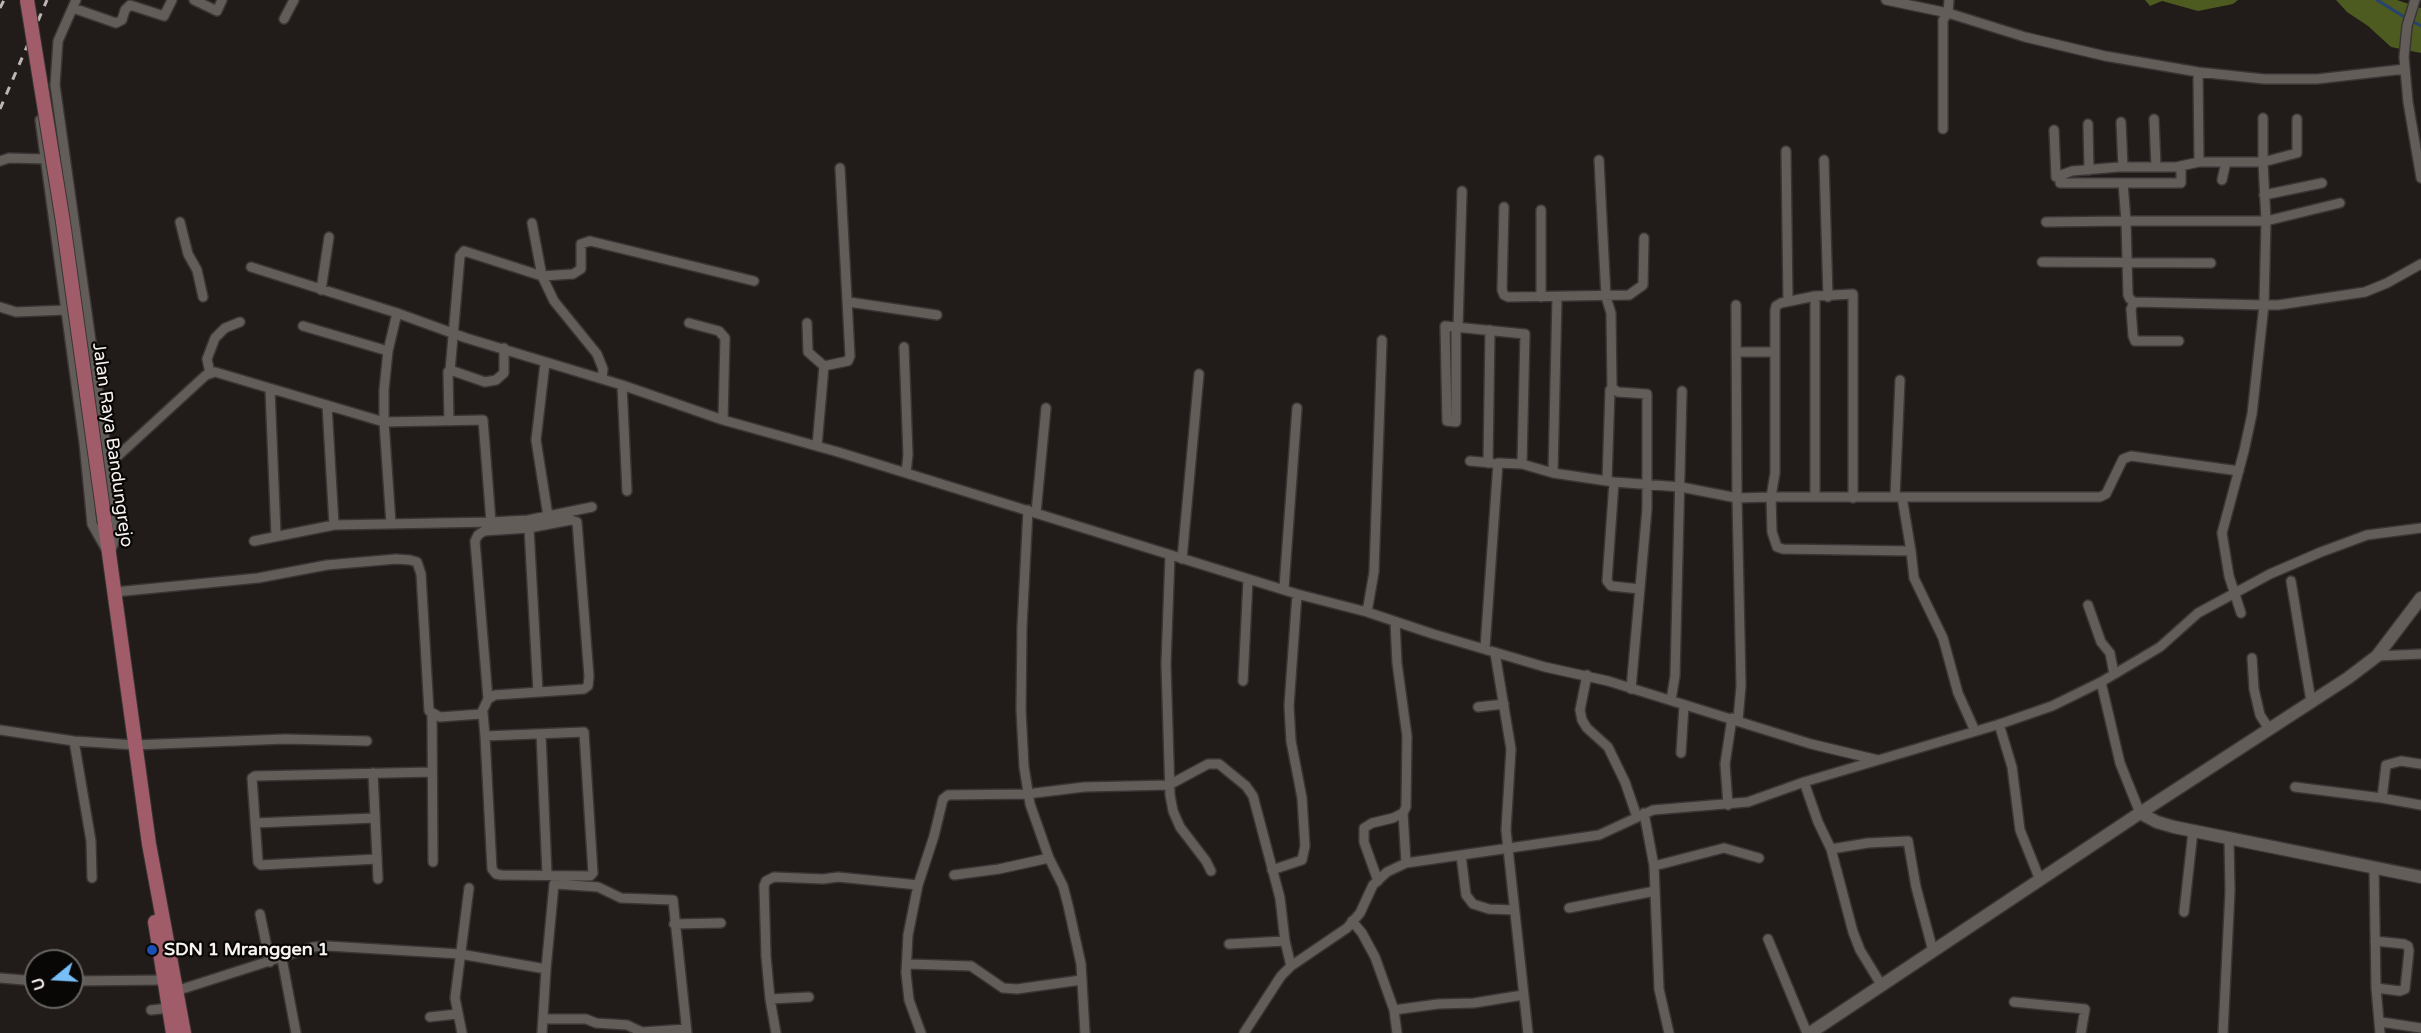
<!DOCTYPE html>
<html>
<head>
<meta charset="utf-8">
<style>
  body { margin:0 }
  #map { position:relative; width:2421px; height:1033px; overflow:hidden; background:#211b19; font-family:"Varela Round",sans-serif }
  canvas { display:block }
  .north { position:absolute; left:24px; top:949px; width:60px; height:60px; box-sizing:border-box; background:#090706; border:2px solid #686564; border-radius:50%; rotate:252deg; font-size:16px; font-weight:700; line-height:24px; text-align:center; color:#f7f3f1 }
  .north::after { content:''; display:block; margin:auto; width:21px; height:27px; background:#78bff8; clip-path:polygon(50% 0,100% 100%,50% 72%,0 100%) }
</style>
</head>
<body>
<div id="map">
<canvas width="2421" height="1033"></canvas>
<div class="north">U</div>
</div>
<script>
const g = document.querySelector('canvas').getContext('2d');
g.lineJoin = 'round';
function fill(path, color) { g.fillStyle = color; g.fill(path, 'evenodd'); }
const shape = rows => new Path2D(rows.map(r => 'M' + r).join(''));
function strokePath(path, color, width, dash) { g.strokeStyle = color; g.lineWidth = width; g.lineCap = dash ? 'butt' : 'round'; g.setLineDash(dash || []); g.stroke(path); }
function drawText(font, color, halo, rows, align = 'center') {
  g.font = font + ' "Varela Round",sans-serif'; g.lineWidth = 4.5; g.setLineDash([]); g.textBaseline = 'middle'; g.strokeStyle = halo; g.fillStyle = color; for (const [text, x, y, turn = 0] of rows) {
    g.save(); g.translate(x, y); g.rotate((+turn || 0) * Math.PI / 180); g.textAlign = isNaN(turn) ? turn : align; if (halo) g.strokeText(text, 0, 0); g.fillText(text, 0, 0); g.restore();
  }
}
fill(shape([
  [2145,0,2238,0,2233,4,2198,11,2162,1,2150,6],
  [2336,0,2397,0,2421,8,2421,53,2391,47,2368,26,2347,12]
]), '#4d5a20');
strokePath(shape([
  [2377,0,2406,18],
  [2412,21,2421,26]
]), '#27436f', 3);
const street = shape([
  [76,0,58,41,55,85,118,533,110,552],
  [194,0,217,11,222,0],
  [1886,0,1948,13,2025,37,2105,56,2198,72,2264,79,2317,79,2405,69],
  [2415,0,2407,26,2404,57,2408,102,2421,178],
  [73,8,116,23,122,20,125,10,130,5,164,16,172,0],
  [284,19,294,0],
  [2198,72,2199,162,2263,162,2266,221,2340,203],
  [2263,118,2263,162,2297,153,2297,119],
  [2154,119,2156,167],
  [40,120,84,443,92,524,106,549],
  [2121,122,2123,167],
  [2088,124,2089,170],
  [1943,129,1943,20,1948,13,1949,0],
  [2054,130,2056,177,2072,171,2119,167,2176,167,2199,162],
  [1786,151,1788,301],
  [1599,160,1606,297,1611,313,1612,388],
  [1824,160,1828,297],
  [0,161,9,158,45,159],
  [2222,180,2226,162],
  [2060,183,2181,183,2181,166],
  [2264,195,2322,183],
  [1504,207,1502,290,1504,295,1508,297,1629,295,1643,285,1644,238],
  [180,222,188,254,197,270,203,297],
  [2046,222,2123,221,2266,221,2264,305,2134,302,2130,299,2128,295,2126,221,2123,183],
  [532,223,542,276,554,301,597,354,603,369,602,379],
  [2042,262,2211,263],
  [251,267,397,313,466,338,622,385,723,420,838,452,1297,594],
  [321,290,329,237],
  [1815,296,1815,496],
  [1541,297,1541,210],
  [849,302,937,315],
  [2134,302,2131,309,2133,336,2135,341,2179,341],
  [0,307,16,312,66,310],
  [689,323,719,331,725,338,723,420],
  [807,323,808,352,824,366],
  [303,326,388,351],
  [1456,327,1456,422,1447,421,1445,326,1525,334,1522,464],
  [1458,328,1462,191],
  [904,347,908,455,906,473],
  [1736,352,1775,352],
  [545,363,536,440,548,516],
  [450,371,460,256,464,251,542,276,573,274,581,269,581,244,590,241,754,281],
  [210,373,207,359,215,338,225,328,240,322],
  [622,385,627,491],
  [270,389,276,535],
  [327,405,334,525],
  [449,421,448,372,453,371,485,382,496,380,504,373,504,348],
  [817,446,824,366,848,361,850,356,840,168],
  [1470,461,1492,463],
  [1488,463,1490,330],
  [108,465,206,375,215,372,384,422,483,420,491,522,334,525,254,541],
  [1553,473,1557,298],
  [1607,481,1610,390,1612,388,1618,392,1647,394,1647,509,1631,689],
  [1614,482,1607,581,1611,586,1640,589],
  [1895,497,1900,380],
  [1902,497,2100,497,2106,494,2123,459,2131,456,2239,471],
  [1028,510,1022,627,1021,710,1024,767,1030,804,1049,858,1063,886,1068,905,1081,964,1085,1033],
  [1036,513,1046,408],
  [491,522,528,520,592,507],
  [391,524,384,422,384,390,388,351,397,313],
  [529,528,538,692],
  [1911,551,1783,549,1777,547,1772,532,1771,497,1902,497,1911,551,1914,578,1943,638,1958,693,1975,731],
  [1170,555,1166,664,1170,795,1173,811,1180,827,1206,861,1211,871],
  [1182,559,1199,374],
  [2291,581,2311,701],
  [1284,588,1297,408],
  [115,592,258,578,327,565,396,559,410,560,417,562,421,574,429,711,440,717,481,714,488,699,495,695,584,689,588,686,589,676,577,522,571,520,529,528,484,531,478,535,475,541,488,699],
  [2088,605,2101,642,2110,653,2114,674],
  [1367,612,1374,572,1382,340],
  [2241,613,2229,576,2222,533,2244,451,2252,414,2264,305,2278,305,2365,292,2387,283,2421,264],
  [1485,648,1498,463,1522,464,1553,473,1614,482,1681,487,1737,498,1736,305],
  [1495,653,1511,749,1506,830,1528,1033],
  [2377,656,2421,654],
  [2252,658,2254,689,2260,715,2269,729],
  [1587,675,1580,710,1582,720,1587,728,1608,747,1625,782,1637,817],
  [1243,681,1248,580],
  [2101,682,2120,763,2140,813],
  [1671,700,1675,676,1682,391],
  [1478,707,1504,704],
  [432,713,433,862],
  [483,713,485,736,584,732,593,873,590,876,501,875,496,874,492,869,485,736],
  [1738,720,1741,686,1737,498,1771,497,1775,473,1775,311,1776,306,1781,303,1815,296,1853,294,1853,498],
  [1999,724,2012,767,2020,830,2040,880],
  [0,730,74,741,134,745,285,739,367,741],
  [541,734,547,874],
  [74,741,91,841,92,878],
  [1681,753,1684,705],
  [2421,764,2401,761,2386,765,2382,798,2421,805],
  [373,773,378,879],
  [1804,782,1818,822,1831,849,1853,932,1860,950,1882,986],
  [2295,787,2382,798],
  [1728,805,1725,764,1732,718],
  [1403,813,1406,863],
  [1644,813,1654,866,1659,989,1669,1033],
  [255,823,375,818],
  [1831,849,1868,843,1908,841,1916,887,1933,951],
  [1461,855,1466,895,1473,904,1489,909,1514,910],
  [377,859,261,865,258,862,252,778,255,776,432,772],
  [1654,866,1724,848,1759,858],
  [2374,868,2376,988,2380,1033],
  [1272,870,1302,860,1305,846,1302,798,1291,741,1289,706,1297,594,1367,612,1433,634,1545,667,1608,681,1811,744,1878,760],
  [954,875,999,869,1049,858],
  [1378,881,1364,842,1364,828,1372,823,1393,818,1403,813,1406,807,1407,736,1397,663,1395,622],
  [1569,908,1655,891],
  [2184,912,2193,831],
  [260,914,270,962],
  [1352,921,1362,933,1375,957,1394,1010,1397,1033],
  [674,924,721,923],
  [1768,939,1807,1033],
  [2375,941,2404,944,2408,946,2409,951,2405,989,2400,991,2376,988],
  [1229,944,1285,941],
  [282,959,296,1033],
  [907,964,971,966,1003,988,1017,989,1081,980],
  [0,978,36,981],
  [72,981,164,980],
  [176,991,313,947,328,946,460,954,546,969],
  [770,999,809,997],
  [2014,1002,2085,1009,2081,1033],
  [151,1010,169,1008],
  [1394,1010,1438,1004,1474,1003,1523,995],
  [430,1017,457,1014],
  [544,1019,586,1019,596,1023,627,1025,642,1032,686,1029],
  [2381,1022,2421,1028],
  [462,1033,455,998,469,888],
  [542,1033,546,969,554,884,556,884,598,887,621,898,673,900,687,1033],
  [776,1033,770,999,766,956,764,886,766,881,774,877,823,879,838,877,918,885],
  [921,1033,909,1000,906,973,908,935,918,885,934,836,943,799,948,795,1027,794,1084,787,1169,785,1208,764,1219,764,1246,786,1253,796,1280,898,1285,941,1291,966],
  [1244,1033,1281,976,1291,966,1347,928,1360,913,1373,885,1387,872,1406,863,1599,835,1653,810,1748,802,1804,782,2000,724,2052,706,2101,682,2160,647,2198,613,2270,574,2321,552,2367,535,2421,528],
  [2223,1033,2230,891,2229,838]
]);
const secondary = shape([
  [2140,813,2157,822,2174,827,2421,877],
  [1810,1033,2137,815,2348,678,2377,656,2421,598]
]);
const primary = shape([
  [104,517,149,844,184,1033],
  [155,922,173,1033]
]);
strokePath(street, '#393534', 12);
strokePath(secondary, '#393534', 15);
strokePath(primary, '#393534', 16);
strokePath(street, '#635d5a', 9);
strokePath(secondary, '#635d5a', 12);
strokePath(primary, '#a05c68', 14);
strokePath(shape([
  [0,8,4,0],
  [0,109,47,0]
]), '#bcb7b5', 3, [8, 8]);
const primaryBridge = shape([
  [27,0,63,222,104,517]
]);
strokePath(primaryBridge, '#393534', 16, []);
strokePath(primaryBridge, '#a05c68', 14);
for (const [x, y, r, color] of [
  [152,950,6,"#1a4fb4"]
]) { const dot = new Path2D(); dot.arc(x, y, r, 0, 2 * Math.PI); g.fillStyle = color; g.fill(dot); strokePath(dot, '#090706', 2); }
drawText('18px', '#f7f3f1', '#090706', [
  ["Jalan Raya Bandungrejo",112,445,82]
]);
drawText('bold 18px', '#f7f3f1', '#090706', [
  ["SDN 1 Mranggen 1",164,950]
], 'left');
</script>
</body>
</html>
